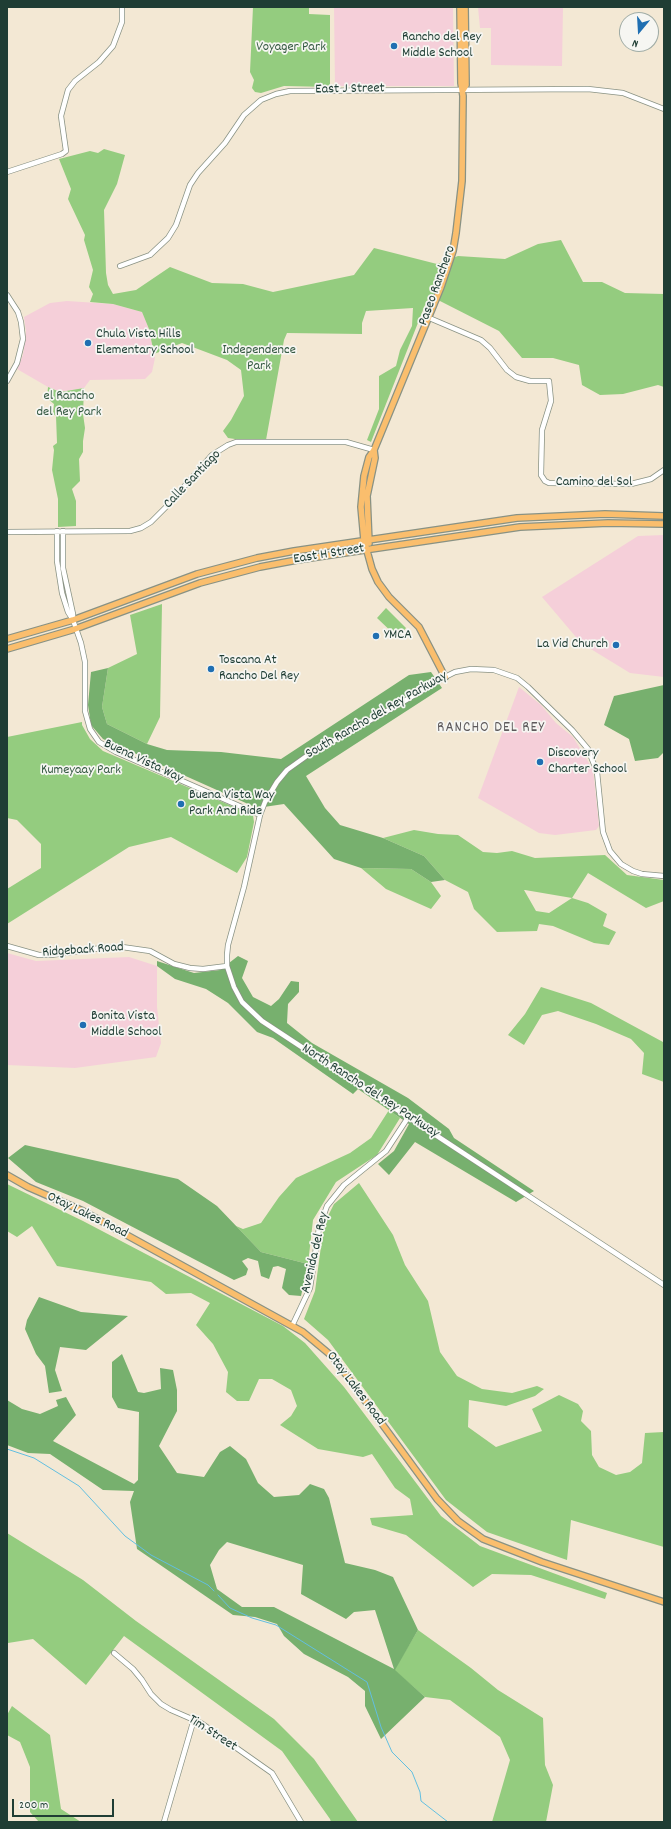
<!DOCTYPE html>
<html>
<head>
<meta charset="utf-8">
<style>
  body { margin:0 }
  #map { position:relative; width:671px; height:1829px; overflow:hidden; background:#f3e8d4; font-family:Dekko,sans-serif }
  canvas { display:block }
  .frame { position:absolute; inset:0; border:8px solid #1f3d34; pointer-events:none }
  .north { position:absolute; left:619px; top:12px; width:40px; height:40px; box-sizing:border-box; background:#f6f6f2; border:1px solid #a0aca6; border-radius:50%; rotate:198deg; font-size:11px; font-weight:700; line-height:16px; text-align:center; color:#1f3d34 }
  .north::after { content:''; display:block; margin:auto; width:14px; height:18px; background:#1f6fb2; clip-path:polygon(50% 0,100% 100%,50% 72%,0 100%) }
  .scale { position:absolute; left:12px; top:1799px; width:102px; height:18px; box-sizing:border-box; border:2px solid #1f3d34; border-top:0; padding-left:5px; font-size:12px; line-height:14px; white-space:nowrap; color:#1f3d34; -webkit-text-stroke:3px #f6f6f2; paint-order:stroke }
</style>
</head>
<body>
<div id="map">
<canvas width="671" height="1829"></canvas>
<div class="frame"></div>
<div class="north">N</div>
<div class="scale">200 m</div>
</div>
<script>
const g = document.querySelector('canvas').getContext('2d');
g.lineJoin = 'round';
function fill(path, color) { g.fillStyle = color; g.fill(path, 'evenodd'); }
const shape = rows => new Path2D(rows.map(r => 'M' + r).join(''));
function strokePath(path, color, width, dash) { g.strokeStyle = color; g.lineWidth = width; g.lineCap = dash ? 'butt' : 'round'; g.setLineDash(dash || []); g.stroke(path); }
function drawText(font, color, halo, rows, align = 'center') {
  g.font = font + ' Dekko,sans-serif'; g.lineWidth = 3.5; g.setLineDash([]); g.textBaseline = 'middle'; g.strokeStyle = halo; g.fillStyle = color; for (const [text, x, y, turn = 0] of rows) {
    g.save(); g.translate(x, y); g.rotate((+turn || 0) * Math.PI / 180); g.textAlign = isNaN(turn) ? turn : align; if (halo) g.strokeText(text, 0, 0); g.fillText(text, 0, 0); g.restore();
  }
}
fill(shape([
  [334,7,453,7,454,86,335,86],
  [478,7,563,7,562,66,491,65,491,28,480,28],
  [67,301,113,304,142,312,149,329,155,358,152,372,145,379,90,380,84,388,60,392,48,387,17,369,23,355,26,331,24,317,50,303],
  [664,535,664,677,630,673,581,643,542,597,638,536],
  [519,687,541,705,556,723,573,737,592,768,594,778,599,826,596,830,555,835,539,833,478,798],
  [7,953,36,961,129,957,157,966,157,1007,161,1043,156,1057,75,1068,7,1065]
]), '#f5cfd9');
fill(shape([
  [253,7,309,7,309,14,330,15,330,87,284,86,261,93,255,92,252,88,254,80,250,72],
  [104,149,125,155,117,184,104,210,106,273,108,285,113,294,136,290,170,267,212,283,243,284,273,292,354,275,374,248,437,264,458,256,505,259,538,244,561,240,583,282,602,282,625,293,664,294,664,387,658,385,623,394,600,395,582,385,579,365,553,358,522,358,499,331,440,301,425,305,371,442,367,440,379,409,379,376,396,366,400,350,412,326,413,308,366,311,362,323,362,334,287,333,284,340,266,440,242,440,228,438,223,431,231,420,244,396,241,370,227,360,182,343,154,354,149,329,142,312,113,304,90,302,93,294,89,287,93,270,84,240,85,235,68,199,71,189,59,159,90,151,98,153],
  [48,387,60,392,84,388,83,414,85,428,83,441,83,452,79,459,80,481,72,489,76,501,76,526,58,527,58,499,52,470,54,450,53,446,57,443,56,416,53,414,54,404,47,398],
  [162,604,160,717,147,744,107,724,102,707,108,668,137,654,130,615],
  [386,608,406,628,398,638,377,618],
  [82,722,82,725,90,739,103,751,253,815,254,822,247,857,237,873,171,837,129,847,7,924,7,889,41,868,41,844,17,820,7,818,7,737],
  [414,830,438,834,458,835,483,852,497,853,512,851,535,858,605,855,627,875,664,880,664,901,646,908,588,873,572,898,588,903,607,914,603,926,616,932,609,945,594,943,553,926,539,924,537,931,497,932,474,909,468,892,445,880,424,856,383,838],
  [524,890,525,890,572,898,549,913,536,911],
  [361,868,411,869,431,882,441,896,431,909,386,889],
  [541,987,591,1003,663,1042,664,1082,642,1074,644,1053,631,1039,596,1024,558,1011,542,1015,524,1045,508,1035,525,1014],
  [389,1110,400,1118,377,1155,336,1182,313,1220,308,1264,261,1252,236,1226,243,1229,261,1223,279,1197,296,1178,350,1153,371,1138],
  [359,1183,393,1235,405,1265,428,1301,440,1352,457,1376,482,1389,512,1393,537,1386,544,1389,535,1396,506,1406,469,1400,468,1427,496,1447,542,1431,532,1409,559,1395,578,1404,583,1411,581,1421,591,1431,592,1455,599,1467,616,1475,630,1472,642,1463,645,1433,664,1432,664,1547,571,1520,567,1560,487,1532,446,1500,328,1340,304,1319,315,1291,324,1224,334,1204],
  [7,1184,83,1221,283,1326,305,1343,344,1387,441,1516,480,1546,607,1593,605,1599,531,1575,492,1574,473,1587,406,1535,372,1525,370,1518,413,1515,410,1499,395,1488,372,1454,363,1457,318,1449,280,1425,291,1416,297,1406,291,1390,272,1379,259,1379,249,1401,237,1401,226,1392,228,1372,213,1344,196,1325,210,1303,191,1293,166,1294,151,1282,57,1266,32,1226,17,1237,7,1231],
  [7,1533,83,1580,136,1621,274,1719,314,1759,358,1822,331,1822,330,1819,282,1751,124,1636,86,1685,33,1639,8,1643],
  [418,1630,471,1668,498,1690,543,1718,545,1765,553,1785,546,1822,492,1822,510,1760,500,1737,450,1700,425,1697,394,1670],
  [12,1706,50,1735,61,1809,81,1822,39,1822,30,1812,30,1767,20,1742,7,1735,7,1715]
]), '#94cc7f');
fill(shape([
  [108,668,102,707,107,724,147,744,167,750,221,752,281,759,409,675,431,672,442,688,306,776,325,808,340,825,383,838,424,856,445,880,431,882,411,869,361,868,334,859,284,804,257,808,103,739,91,725,88,705,91,672],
  [664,685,664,752,658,758,635,761,629,739,604,725,614,696],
  [238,956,248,961,242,978,253,997,271,1006,279,999,291,981,299,982,299,992,288,1004,287,1023,312,1043,408,1098,449,1129,454,1138,534,1191,516,1202,415,1142,389,1175,378,1164,394,1151,409,1124,358,1089,353,1094,273,1038,257,1032,228,1003,206,989,175,979,157,966,157,961,194,973,220,970],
  [25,1145,178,1179,217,1206,261,1252,308,1264,301,1296,289,1295,282,1288,286,1269,278,1266,273,1267,269,1279,261,1276,258,1261,248,1258,242,1261,248,1269,246,1275,234,1280,83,1201,36,1182,8,1158],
  [39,1297,81,1312,128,1316,86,1350,60,1347,55,1370,62,1391,49,1393,45,1366,36,1354,25,1329,27,1320],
  [122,1354,138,1392,144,1393,161,1389,160,1368,173,1370,177,1390,177,1411,159,1446,177,1473,204,1477,220,1452,230,1446,246,1459,258,1483,274,1497,299,1495,310,1484,324,1489,329,1498,345,1563,375,1570,393,1577,418,1630,395,1670,425,1697,381,1739,365,1706,365,1691,348,1677,304,1654,284,1636,277,1624,255,1617,233,1615,137,1549,130,1502,134,1491,103,1490,50,1454,28,1453,7,1445,7,1400,22,1409,40,1414,58,1406,56,1400,66,1397,76,1415,53,1441,134,1484,138,1480,139,1412,118,1408,112,1397,112,1362],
  [227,1542,303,1565,301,1594,346,1619,354,1612,375,1610,394,1669,274,1607,242,1607,217,1589,210,1565,219,1550]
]), '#77b06e');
strokePath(shape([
  [7,1449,34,1458,79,1486,125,1536,151,1555,208,1585,214,1591],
  [218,1595,230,1608,252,1618,276,1625,367,1682,381,1727,392,1752,412,1772,420,1792,421,1801,448,1822]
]), '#62bfe0', 1);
const minor = shape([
  [7,172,62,154,66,151,61,116,68,90,75,81,99,62,113,46,122,22,122,7],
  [120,266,150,255,168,238,176,225,190,185,198,173,225,143,244,115,261,100,276,94,290,91,588,89,623,93,664,109],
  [7,295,18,312,21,322,23,339,17,363,7,381],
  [427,317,481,340,490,348,507,370,516,377,530,381,549,381,551,401,542,430,541,475,545,481,549,483,631,484,651,479,664,470],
  [57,531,57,561,62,593,68,612,73,620],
  [63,531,63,568,73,614,73,620,81,643,85,662,85,711,90,729,99,742,116,752,260,815],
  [7,532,130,531,141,528,151,522,167,506,212,455,228,445,236,442,346,442,374,450],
  [664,876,642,874,633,871,621,864,610,851,603,832,597,772,588,749,572,730,528,687,517,678,494,670,471,669,455,672,445,677,396,706,308,755,287,770,277,782,265,802,260,815,244,887,228,945,227,955,227,966,234,987,242,1002,262,1021,664,1285],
  [7,946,39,955,51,955,101,948,122,947,150,951,174,964,190,968,203,969,227,966],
  [293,1324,310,1288,319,1228,327,1206,344,1185,386,1151,409,1116],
  [114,1653,133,1669,142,1680,151,1694,161,1704,171,1710,201,1723,272,1773,301,1822],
  [164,1822,194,1719]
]);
const major = shape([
  [463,90,466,85,465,7],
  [369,543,367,496,375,458,374,450],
  [7,639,73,620,197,574,257,558,294,551,517,518,605,514,664,516],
  [7,649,75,629,200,583,260,567,297,560,520,527,608,523,664,524],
  [445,677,419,627,389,597,378,582,372,569,364,540,361,507,364,476,369,457,374,450,441,287,453,251,456,233,462,181,463,96,461,83,460,7],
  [7,1175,28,1187,83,1211,303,1332,333,1357,437,1499,458,1521,483,1539,542,1562,664,1602]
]);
strokePath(minor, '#899284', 6);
strokePath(major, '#899284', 8);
strokePath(minor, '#fff', 4.5);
strokePath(major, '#fabe6d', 5.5);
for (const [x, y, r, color] of [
  [394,46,4,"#1f6fb2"],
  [88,343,4,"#1f6fb2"],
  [376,636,4,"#1f6fb2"],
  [616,645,4,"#1f6fb2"],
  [211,669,4,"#1f6fb2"],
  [540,762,4,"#1f6fb2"],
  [181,804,4,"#1f6fb2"],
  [83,1025,4,"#1f6fb2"]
]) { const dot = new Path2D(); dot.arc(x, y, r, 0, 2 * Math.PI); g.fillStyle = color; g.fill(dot); strokePath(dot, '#f6f6f2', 1.5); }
drawText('14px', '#1f3d34', '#f6f6f2', [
  ["Rancho del Rey",402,38],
  ["Middle School",402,54],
  ["Chula Vista Hills",96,335],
  ["Elementary School",96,351],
  ["YMCA",384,636],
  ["La Vid Church",608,645,"right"],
  ["Toscana At",219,661],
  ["Rancho Del Rey",219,677],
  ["Discovery",548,754],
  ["Charter School",548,770],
  ["Buena Vista Way",189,796],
  ["Park And Ride",189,812],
  ["Bonita Vista",91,1017],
  ["Middle School",91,1033]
], 'left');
drawText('14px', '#365a43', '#f6f6f2', [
  ["Voyager Park",291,48],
  ["Independence",259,351],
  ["Park",259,367],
  ["el Rancho",69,397],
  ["del Rey Park",69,413],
  ["Kumeyaay Park",81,771]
]);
drawText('14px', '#1f3d34', '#f6f6f2', [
  ["East J Street",350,90,-1],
  ["Paseo Ranchero",438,286,-70],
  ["Calle Santiago",193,480,-46],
  ["Camino del Sol",594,483],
  ["East H Street",329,555,-9],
  ["South Rancho del Rey Parkway",377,716,-30],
  ["Buena Vista Way",143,762,25],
  ["Ridgeback Road",83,951,-4],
  ["North Rancho del Rey Parkway",370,1092,33],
  ["Otay Lakes Road",87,1216,26],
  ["Avenida del Rey",316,1253,-77],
  ["Otay Lakes Road",355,1389,53],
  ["Tim Street",212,1734,33]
]);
g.letterSpacing = '1px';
drawText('15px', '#5e5a5c', '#f6f6f2', [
  ["RANCHO DEL REY",491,729]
]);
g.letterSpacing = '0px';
</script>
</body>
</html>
